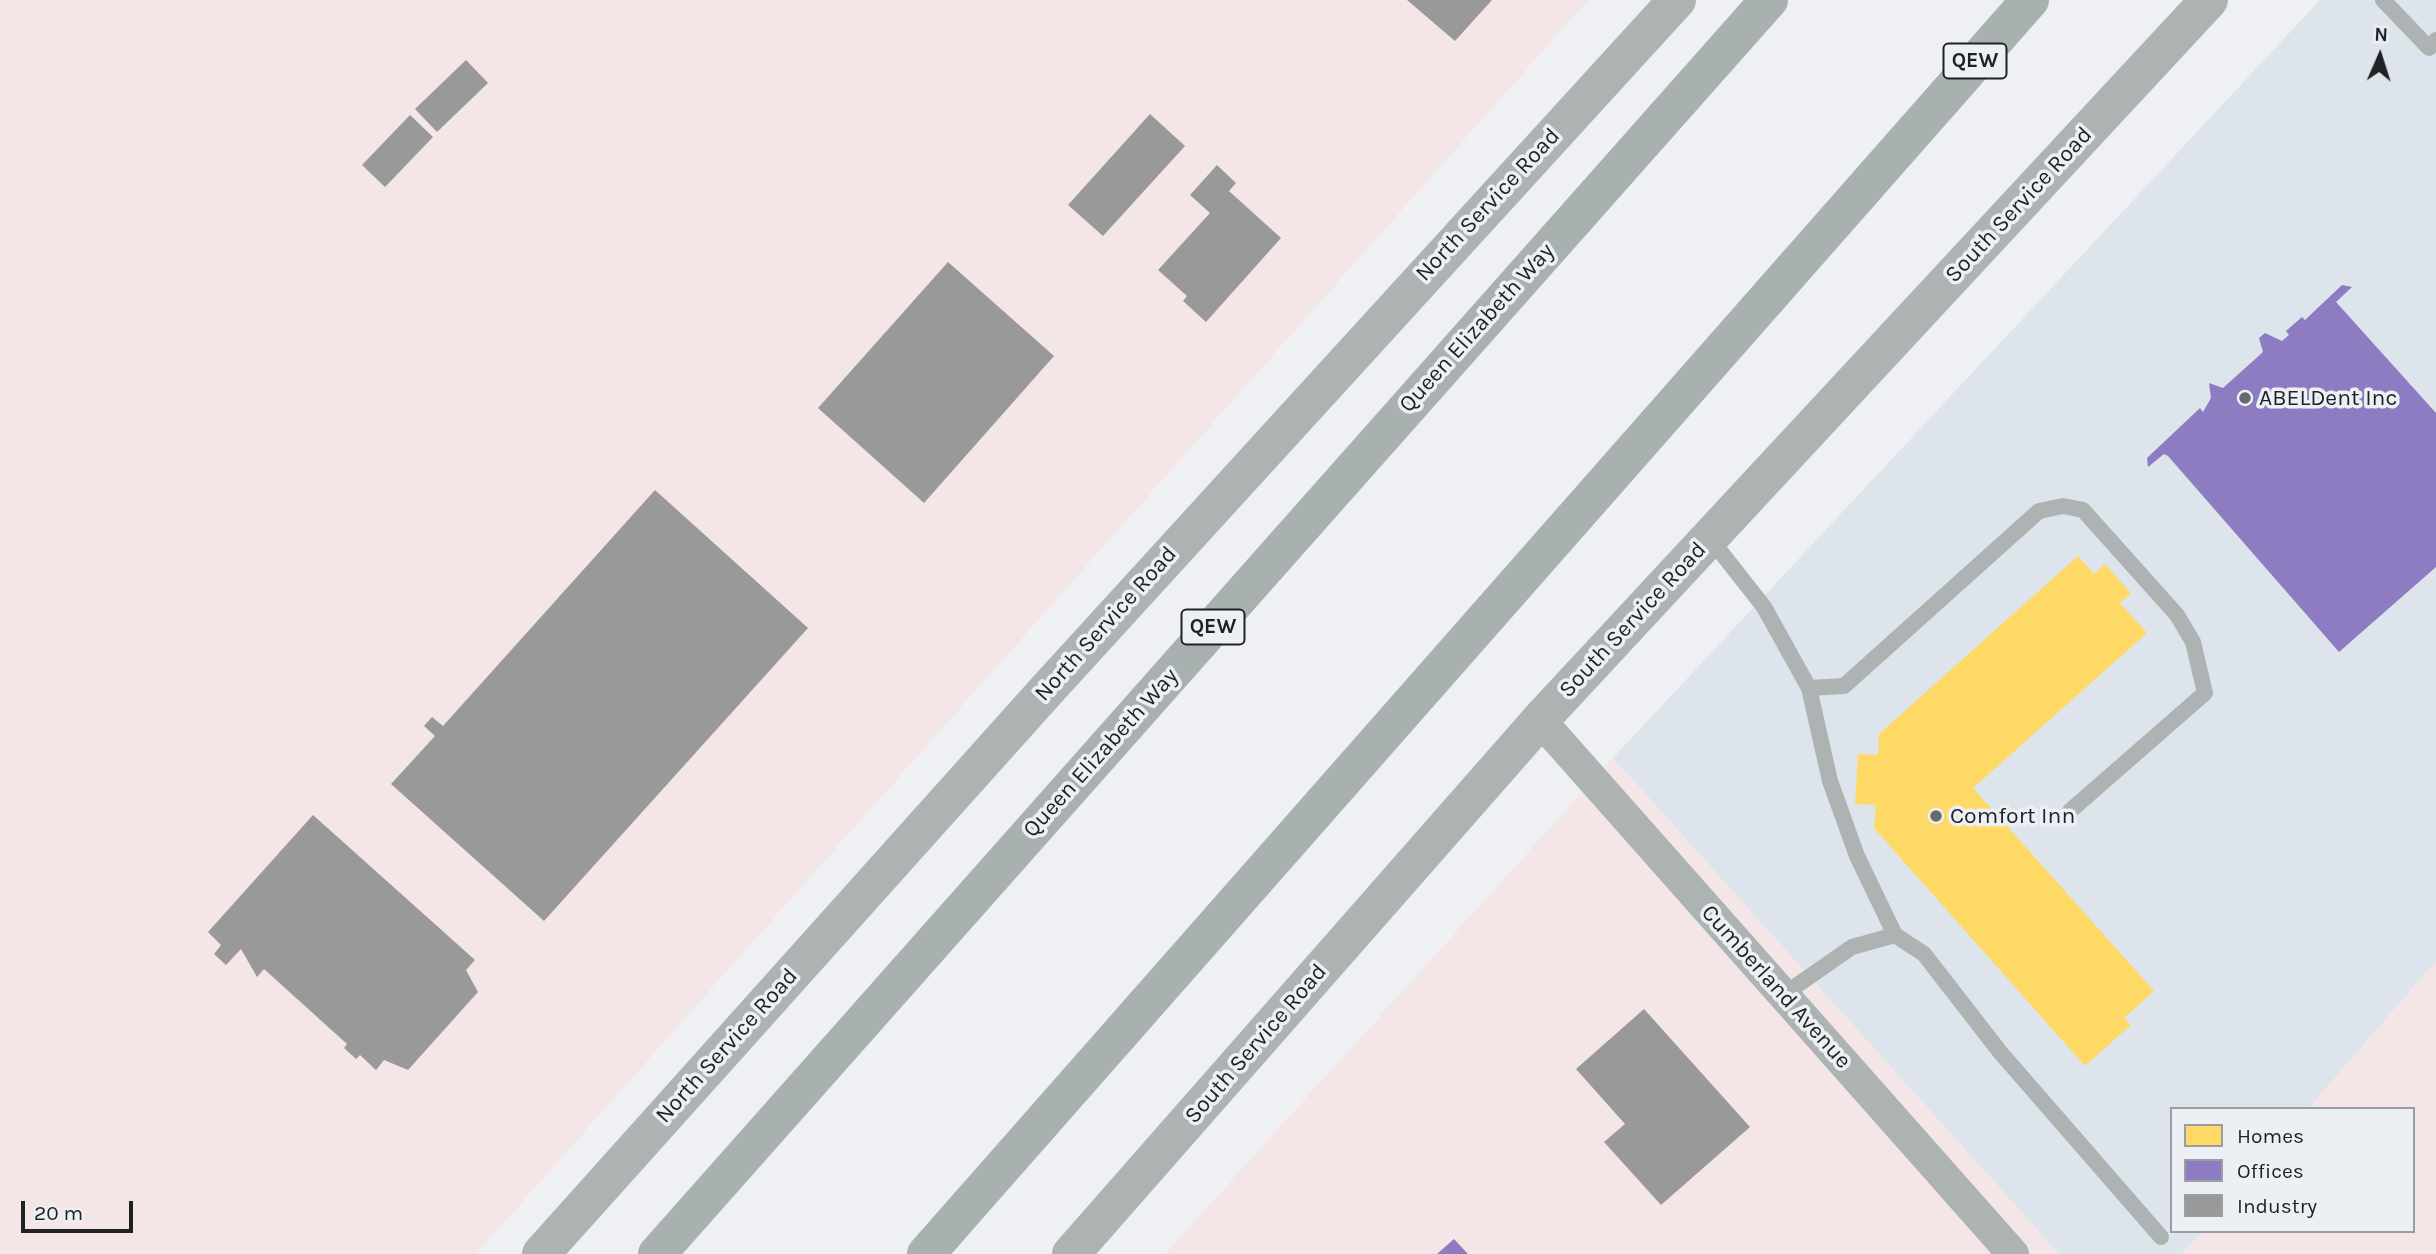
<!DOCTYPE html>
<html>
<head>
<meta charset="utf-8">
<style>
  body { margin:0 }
  #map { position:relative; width:2436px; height:1254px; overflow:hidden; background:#eef0f3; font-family:Karla,sans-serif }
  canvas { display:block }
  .legend { position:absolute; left:2170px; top:1107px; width:245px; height:126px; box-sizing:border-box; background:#ecf0f5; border:2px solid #9a9da1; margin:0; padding:9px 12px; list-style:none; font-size:21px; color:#1f2123 }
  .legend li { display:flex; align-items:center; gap:14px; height:35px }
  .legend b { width:35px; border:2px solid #9a9da1 }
  .north { position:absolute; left:2345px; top:21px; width:70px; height:70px; -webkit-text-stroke:5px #ecf0f5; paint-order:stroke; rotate:3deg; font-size:19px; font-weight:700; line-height:28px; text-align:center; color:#1f2123 }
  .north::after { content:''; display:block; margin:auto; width:24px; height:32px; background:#1f2123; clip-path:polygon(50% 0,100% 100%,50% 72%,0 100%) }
  .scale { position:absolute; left:21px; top:1201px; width:112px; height:32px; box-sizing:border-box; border:4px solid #1f2123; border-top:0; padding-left:9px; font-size:21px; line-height:24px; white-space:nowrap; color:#1f2123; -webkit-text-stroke:5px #ecf0f5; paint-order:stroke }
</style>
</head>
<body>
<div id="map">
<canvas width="2436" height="1254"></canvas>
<ul class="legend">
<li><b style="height:19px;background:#ffd966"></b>Homes</li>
<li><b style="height:19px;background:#8e7cc3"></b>Offices</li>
<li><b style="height:19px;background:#999"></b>Industry</li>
</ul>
<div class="north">N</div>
<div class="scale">20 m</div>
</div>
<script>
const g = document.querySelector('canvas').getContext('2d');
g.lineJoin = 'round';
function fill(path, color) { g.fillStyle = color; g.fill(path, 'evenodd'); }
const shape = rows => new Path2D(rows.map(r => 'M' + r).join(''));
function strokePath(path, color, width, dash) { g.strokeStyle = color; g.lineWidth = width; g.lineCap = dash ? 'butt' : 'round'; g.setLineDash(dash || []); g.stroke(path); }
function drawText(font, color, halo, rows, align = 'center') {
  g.font = font + ' Karla,sans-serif'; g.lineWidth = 7; g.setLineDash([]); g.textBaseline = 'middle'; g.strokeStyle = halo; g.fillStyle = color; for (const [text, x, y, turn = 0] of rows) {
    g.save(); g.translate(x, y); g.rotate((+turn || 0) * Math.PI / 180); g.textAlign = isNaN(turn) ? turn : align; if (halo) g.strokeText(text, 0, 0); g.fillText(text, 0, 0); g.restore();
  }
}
fill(shape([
  [2320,0,2436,0,2436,961,2308,1109,2172,1109,2172,1231,2202,1231,2182,1254,2059,1254,1613,758]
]), '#dde4eb');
fill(shape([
  [0,0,1588,0,476,1254,0,1254],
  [1613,758,2059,1254,1165,1254],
  [2436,961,2436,1254,2182,1254,2202,1231,2413,1231,2413,1109,2308,1109]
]), '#f4e6e7');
fill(shape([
  [2078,556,2094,574,2105,564,2131,593,2120,603,2147,633,1973,788,2154,991,2124,1018,2131,1025,2085,1066,1874,828,1876,805,1855,804,1858,754,1878,755,1879,734]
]), '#ffd966');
fill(shape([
  [2342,285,2352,287,2336,302,2436,413,2436,567,2339,652,2168,456,2164,454,2148,467,2147,458,2200,408,2203,412,2211,398,2209,383,2223,388,2263,352,2259,338,2265,333,2282,341,2289,335,2286,331,2302,317,2305,320],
  [1454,1239,1468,1254,1437,1254]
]), '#8e7cc3');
fill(shape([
  [1407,0,1492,0,1455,41],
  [466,60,488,83,437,132,415,109],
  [1150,114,1185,146,1103,236,1068,205],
  [410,115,433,137,385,187,362,165],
  [1217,165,1236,183,1229,191,1281,238,1206,322,1183,301,1187,296,1158,270,1210,213,1190,195],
  [948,262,1054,356,924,503,818,408],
  [655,490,808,628,544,921,391,784,435,736,424,726,432,717,443,726],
  [313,815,475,960,466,970,478,992,408,1070,384,1060,376,1070,360,1055,356,1059,344,1048,347,1044,264,969,257,977,241,949,226,965,214,954,221,945,208,932],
  [1644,1009,1750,1127,1661,1205,1604,1142,1625,1124,1576,1069]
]), '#999');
strokePath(shape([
  [2383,0,2429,48,2436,40],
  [1709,537,1764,607,1809,688,1844,686,2039,511,2063,506,2083,510,2177,615,2193,642,2205,693,2070,811],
  [1809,688,1830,781,1857,856,1895,935],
  [1783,995,1852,947,1895,935,1924,954,2000,1052,2161,1237]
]), '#adb3b2', 16);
strokePath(shape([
  [1540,720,2013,1254]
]), '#adb3b2', 32);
strokePath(shape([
  [541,1254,1045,692,1677,0],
  [1071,1254,1540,720,2209,0]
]), '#adb3b2', 38);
strokePath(shape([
  [657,1254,1769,0],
  [926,1254,2030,0]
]), '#a9b0b0', 38);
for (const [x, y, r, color] of [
  [2245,398,7,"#67696c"],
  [1936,816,7,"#67696c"]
]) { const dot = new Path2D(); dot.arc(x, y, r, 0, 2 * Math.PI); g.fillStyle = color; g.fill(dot); strokePath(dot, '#ecf0f5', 2.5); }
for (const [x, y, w] of [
  [1975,61,63],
  [1213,627,63]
]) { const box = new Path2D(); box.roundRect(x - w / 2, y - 17.5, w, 35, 5); g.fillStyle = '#ecf0f5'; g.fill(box); strokePath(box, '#1f2123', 2); }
drawText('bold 21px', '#1f2123', null, [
  ["QEW",1975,61],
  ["QEW",1213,627]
]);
drawText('23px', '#1f2123', '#ecf0f5', [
  ["North Service Road",1488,205,-47],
  ["South Service Road",2019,205,-47],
  ["Queen Elizabeth Way",1477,328,-48],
  ["South Service Road",1633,620,-47],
  ["North Service Road",1106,624,-48],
  ["Queen Elizabeth Way",1101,753,-48],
  ["Cumberland Avenue",1776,987,48],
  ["South Service Road",1256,1044,-49],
  ["North Service Road",727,1046,-48]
]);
drawText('23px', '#1f2123', '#ecf0f5', [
  ["ABELDent Inc",2259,398],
  ["Comfort Inn",1950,816]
], 'left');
</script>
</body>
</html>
